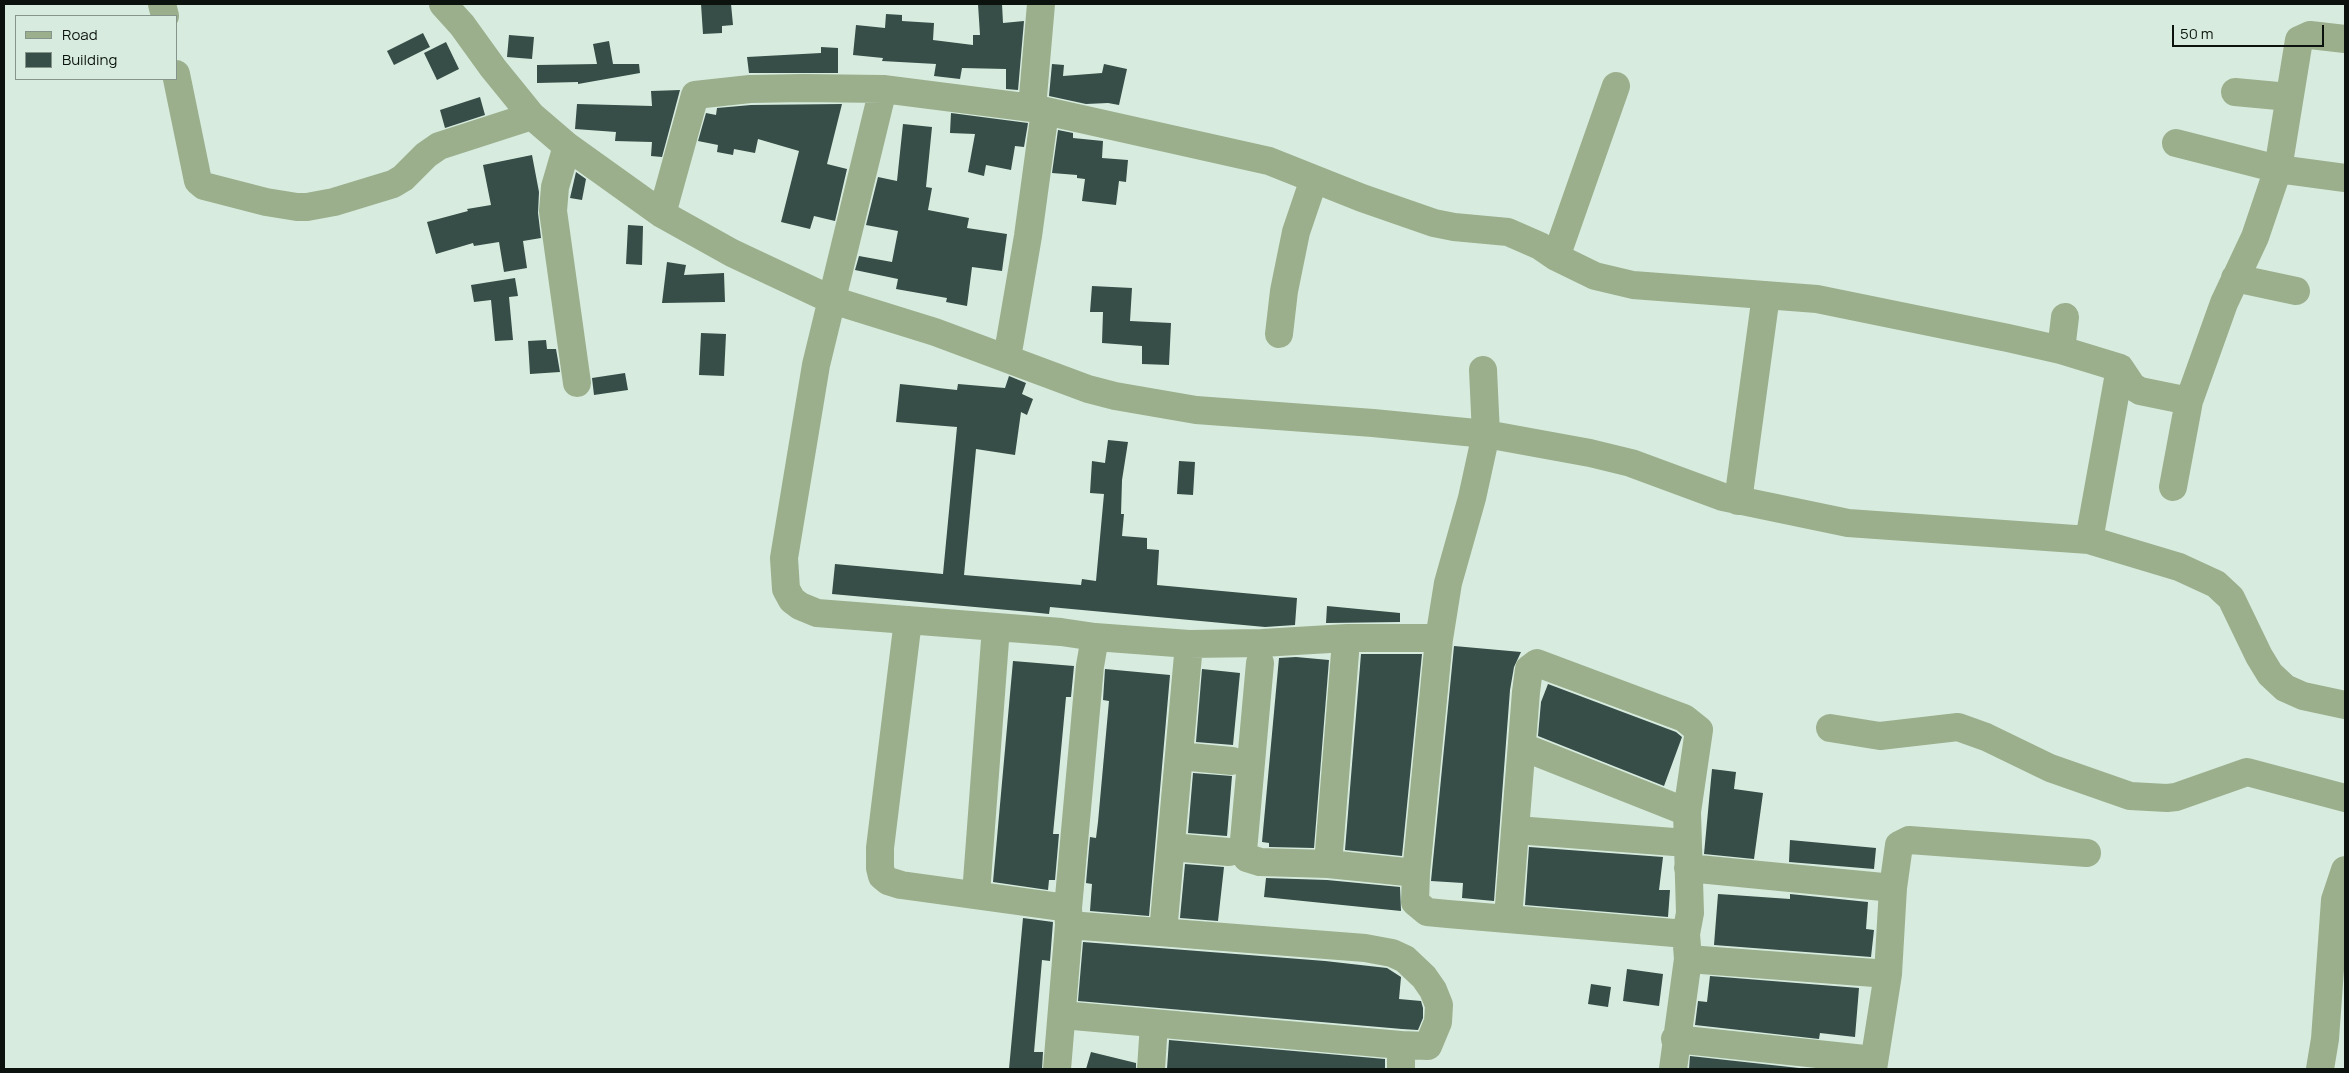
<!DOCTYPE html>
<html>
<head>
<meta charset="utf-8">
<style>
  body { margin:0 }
  #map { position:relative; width:2349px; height:1073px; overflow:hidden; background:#d7ecde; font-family:Manrope,sans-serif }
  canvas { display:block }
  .frame { position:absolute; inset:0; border:5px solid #0c130f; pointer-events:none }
  .legend { position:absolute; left:15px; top:15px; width:162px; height:65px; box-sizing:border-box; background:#d7ecde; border:1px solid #86958b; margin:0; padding:6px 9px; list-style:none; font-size:15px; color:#0c130f }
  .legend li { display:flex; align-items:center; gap:10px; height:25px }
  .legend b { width:25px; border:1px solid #86958b }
  .scale { position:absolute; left:2172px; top:25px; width:152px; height:22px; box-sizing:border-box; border:2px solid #0c130f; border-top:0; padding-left:6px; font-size:15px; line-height:18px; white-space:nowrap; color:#0c130f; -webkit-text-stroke:4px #d7ecde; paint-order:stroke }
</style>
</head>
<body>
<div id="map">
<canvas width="2349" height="1073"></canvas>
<div class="frame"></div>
<ul class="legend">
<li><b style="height:6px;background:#9baf8d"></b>Road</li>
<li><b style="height:14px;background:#364d48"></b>Building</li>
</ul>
<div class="scale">50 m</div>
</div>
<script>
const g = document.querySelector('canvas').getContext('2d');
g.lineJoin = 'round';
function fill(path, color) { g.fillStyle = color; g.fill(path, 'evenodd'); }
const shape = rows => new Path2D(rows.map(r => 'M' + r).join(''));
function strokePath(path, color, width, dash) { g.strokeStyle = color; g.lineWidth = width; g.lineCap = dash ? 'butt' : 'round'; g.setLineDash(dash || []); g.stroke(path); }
fill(shape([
  [701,4,731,4,733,25,722,26,722,33,703,34],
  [978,4,1002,4,1003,23,1024,21,1018,90,1006,89,1006,69,962,68,960,79,934,76,936,64,882,61,883,58,853,55,856,25,885,28,886,14,902,15,902,21,934,23,933,40,973,45,973,35,980,35],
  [423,33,430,47,394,65,387,51],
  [509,35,534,37,532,59,507,57],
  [609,41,613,64,639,64,640,73,578,84,578,82,537,83,537,65,597,64,593,44],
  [446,42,459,69,437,80,424,53],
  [821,47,838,48,838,73,749,73,747,57,821,53],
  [1052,64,1064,65,1063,76,1102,73,1104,64,1127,69,1119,105,1108,103,1086,104,1049,96],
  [680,90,662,157,651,156,652,142,615,141,616,132,575,129,577,104,652,106,651,91],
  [480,97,485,115,445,128,440,110],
  [842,104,827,164,847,169,835,221,814,216,810,229,781,222,799,151,758,139,755,153,734,149,733,155,717,152,718,145,698,141,706,113,716,115,717,108,751,105],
  [951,113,1028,123,1024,147,1015,146,1011,170,986,165,984,176,968,172,975,134,950,133],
  [903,124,932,127,926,187,932,188,928,210,969,218,967,228,1007,234,1002,271,972,267,967,306,946,302,947,298,896,289,898,279,855,270,859,256,892,262,898,231,866,225,878,177,897,181],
  [1058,130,1073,133,1073,138,1103,141,1102,158,1128,160,1126,182,1119,181,1116,205,1082,201,1085,179,1077,178,1077,175,1052,173],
  [532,155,539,192,538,213,541,238,523,241,527,268,504,272,499,242,474,246,473,243,436,254,427,222,468,211,467,209,491,205,483,165],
  [576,172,586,179,582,200,570,198],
  [628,225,643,226,642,265,626,264],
  [667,262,686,265,684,275,724,273,725,302,662,303],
  [515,278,518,296,509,297,513,340,495,341,491,300,474,302,471,285],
  [1092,286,1132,288,1130,321,1171,323,1169,365,1142,364,1142,346,1102,343,1103,312,1090,312],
  [701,333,726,334,724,376,699,375],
  [546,340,547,349,556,349,560,372,530,374,528,341],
  [625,373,628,390,594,395,592,378],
  [1009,376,1026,383,1022,394,1033,399,1027,415,1021,412,1015,455,976,449,964,575,1081,585,1082,579,1096,581,1104,494,1090,493,1092,461,1105,463,1108,440,1128,442,1122,480,1121,514,1124,514,1122,536,1147,538,1147,549,1159,550,1157,585,1297,598,1295,625,1265,627,1050,607,1049,614,1030,612,832,594,835,564,943,574,957,427,896,422,900,384,957,390,958,384,1005,388],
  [1179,461,1195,462,1193,495,1177,494],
  [1327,606,1400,613,1400,622,1326,623],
  [1454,646,1521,652,1514,667,1510,690,1494,901,1462,898,1463,883,1431,881],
  [1361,654,1422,654,1402,856,1345,850],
  [1296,657,1329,660,1314,848,1269,847,1269,843,1262,842,1279,658],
  [1013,661,1074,666,1071,697,1066,697,1059,772,1053,834,1059,834,1055,880,1049,880,1048,890,993,882],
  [1105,669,1170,675,1149,916,1090,911,1092,884,1086,883,1090,837,1096,838,1098,822,1109,701,1103,700],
  [1202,669,1240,673,1233,745,1196,742],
  [1548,684,1676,732,1682,737,1664,786,1538,736,1541,702],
  [1712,769,1736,772,1734,789,1763,793,1754,859,1704,854],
  [1193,773,1232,776,1227,836,1188,833],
  [1790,840,1876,848,1874,869,1789,862],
  [1529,847,1663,857,1659,890,1670,890,1668,917,1525,905],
  [1185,864,1224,867,1218,921,1180,918],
  [1266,878,1327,880,1400,887,1401,911,1264,897],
  [1718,894,1790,899,1790,894,1868,902,1866,929,1874,930,1871,957,1714,945],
  [1023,918,1053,922,1050,961,1042,960,1034,1052,1043,1052,1042,1069,1009,1069],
  [1083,942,1325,961,1387,968,1401,977,1399,999,1421,1001,1423,1008,1423,1018,1418,1030,1402,1029,1078,1001],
  [1627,969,1663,974,1659,1006,1623,1001],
  [1710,976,1859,988,1855,1037,1820,1033,1819,1039,1695,1025,1698,1001,1707,1002],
  [1591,984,1611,987,1608,1007,1588,1004],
  [1169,1040,1385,1059,1385,1069,1167,1069],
  [1091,1052,1136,1063,1136,1069,1086,1069],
  [1690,1056,1799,1068,1799,1069,1689,1069]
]), '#364d48');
strokePath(shape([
  [162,4,165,16],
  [443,4,462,25,493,68,532,116,567,146,662,214,732,253,832,300,935,332,1088,389,1115,396,1196,410,1373,423,1486,434,1590,453,1631,463,1723,497,1848,523,2089,540,2179,567,2216,584,2231,598,2259,656,2270,674,2285,688,2303,696,2345,705],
  [176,74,198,181,204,186,266,202,297,207,307,207,334,202,393,184,403,178,426,155,439,146,532,116],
  [2235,92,2289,97],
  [1032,108,1041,4],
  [2176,143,2278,169,2345,178],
  [567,146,555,187,553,211,577,383],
  [662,214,695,95,750,89,803,88,883,89],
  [1556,257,1616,86],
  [2235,278,2296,291],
  [1279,334,1284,291,1296,232,1314,179],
  [2061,350,2065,317],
  [1007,358,1028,236,1045,111],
  [1483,370,1486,434,1472,498,1448,583,1439,639,1416,873,1415,902,1427,912,1448,914,1686,934,1688,959,1673,1069],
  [2173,487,2189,401],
  [1738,501,1766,295],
  [2089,540,2120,368],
  [908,620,880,848,880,868,882,876,888,881,901,885,1068,908],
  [1095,637,1189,644,1262,643,1347,638,1428,638],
  [1260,663,1243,851,1247,858,1260,862,1328,864,1416,873],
  [1830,728,1880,736,1958,727,1986,737,2050,768,2130,796,2167,798,2176,797,2247,772,2345,798],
  [1523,747,1687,812],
  [1179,756,1232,761],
  [1516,830,1687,843],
  [1171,847,1229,852],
  [1328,864,1345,653],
  [1688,868,1893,888],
  [976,894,996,627],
  [1508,918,1526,692,1529,669,1537,663,1684,718,1699,730,1687,812,1690,913,1686,934],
  [1069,925,1365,948,1392,953,1405,959,1424,977,1433,990,1439,1005,1438,1022,1428,1046,1401,1045],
  [1163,932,1189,644],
  [1688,959,1888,974],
  [1062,1015,1401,1045,1401,1069],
  [1675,1039,1874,1060],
  [1057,1069,1069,925,1068,908,1090,666,1095,637,1061,632,817,613,800,606,792,600,786,589,784,558,816,365,883,89,1032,108,1269,161,1362,198,1434,223,1454,227,1508,232,1540,246,1556,257,1595,276,1633,285,1817,299,2008,338,2061,350,2120,368,2132,386,2140,391,2189,401,2224,303,2255,237,2278,169,2299,40,2310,35,2345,39],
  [1151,1069,1154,1024],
  [1873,1069,1888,974,1893,888,1899,845,1909,840,2087,853],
  [2320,1069,2325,1039,2335,900,2345,870]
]), '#9baf8d', 28);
</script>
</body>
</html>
